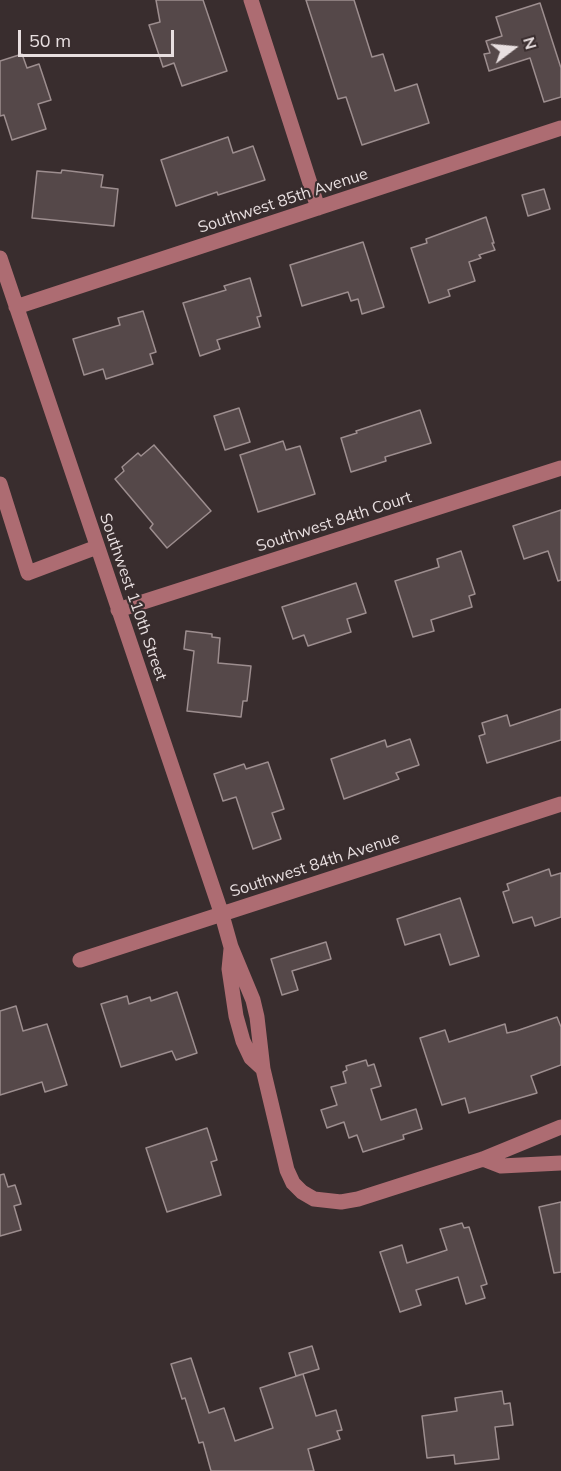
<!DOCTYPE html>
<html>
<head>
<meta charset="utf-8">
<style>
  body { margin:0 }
  #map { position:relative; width:561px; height:1471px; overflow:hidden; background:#392d2e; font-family:Mulish,sans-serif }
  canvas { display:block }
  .north { position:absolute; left:483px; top:18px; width:60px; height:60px; -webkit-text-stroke:4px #392d2e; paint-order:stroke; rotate:74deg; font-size:16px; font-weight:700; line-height:24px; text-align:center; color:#e8dfe0 }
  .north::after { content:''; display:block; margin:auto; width:21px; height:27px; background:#e8dfe0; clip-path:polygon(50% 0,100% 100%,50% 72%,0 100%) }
  .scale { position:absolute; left:18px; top:30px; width:156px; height:27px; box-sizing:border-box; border:3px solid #e8dfe0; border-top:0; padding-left:8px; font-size:18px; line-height:21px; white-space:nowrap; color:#e8dfe0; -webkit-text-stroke:4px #392d2e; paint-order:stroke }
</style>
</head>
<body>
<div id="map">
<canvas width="561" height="1471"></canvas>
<div class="north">N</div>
<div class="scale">50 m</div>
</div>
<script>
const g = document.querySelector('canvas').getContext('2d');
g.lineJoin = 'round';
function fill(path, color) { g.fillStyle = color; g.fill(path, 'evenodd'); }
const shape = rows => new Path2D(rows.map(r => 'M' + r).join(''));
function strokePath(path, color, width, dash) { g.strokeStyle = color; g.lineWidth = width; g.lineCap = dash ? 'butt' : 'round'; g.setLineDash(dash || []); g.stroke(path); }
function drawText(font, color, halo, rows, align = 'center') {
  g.font = font + ' Mulish,sans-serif'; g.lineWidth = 4.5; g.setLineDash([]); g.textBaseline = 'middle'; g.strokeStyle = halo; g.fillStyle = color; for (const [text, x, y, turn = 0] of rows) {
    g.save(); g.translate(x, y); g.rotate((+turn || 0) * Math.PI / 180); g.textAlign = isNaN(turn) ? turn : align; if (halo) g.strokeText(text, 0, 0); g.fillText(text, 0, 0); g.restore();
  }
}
const building = shape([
  [156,0,203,0,227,71,182,86,174,63,163,67,149,25,160,22,156,0],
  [306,0,354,0,372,57,383,54,395,91,417,84,429,123,362,145,346,97,338,99,306,0],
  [540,3,561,68,561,97,544,102,530,58,489,71,484,54,490,53,486,41,502,36,496,17,540,3],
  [22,54,27,68,39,64,51,100,38,104,46,129,12,140,4,115,0,116,0,61,22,54],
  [228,137,233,153,253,146,265,180,218,195,217,192,176,206,161,160,228,137],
  [62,170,103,175,101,187,118,189,114,226,32,218,37,171,61,173,62,170],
  [544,189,550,209,528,216,522,195,544,189],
  [486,217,494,243,492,243,495,250,479,255,481,258,469,262,475,281,448,290,450,296,429,303,411,248,427,243,426,239,486,217],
  [363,242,384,307,362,314,358,299,351,301,348,292,302,306,290,265,363,242],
  [250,278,261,316,257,317,260,327,217,340,220,349,200,356,183,303,226,290,224,286,250,278],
  [143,311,156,352,150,354,153,364,106,379,103,369,84,375,73,339,120,325,118,318,143,311],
  [239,408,250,442,225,450,214,416,239,408],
  [420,410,431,443,385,457,386,461,351,472,341,438,357,433,356,431,420,410],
  [283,441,286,450,300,446,315,494,258,512,240,455,283,441],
  [154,445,211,511,167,548,150,528,153,524,115,479,124,471,122,467,138,453,141,456,154,445],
  [561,510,561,580,558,581,548,551,524,559,513,526,561,510],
  [461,551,475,594,469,596,472,607,431,620,434,631,413,637,395,581,439,567,437,559,461,551],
  [356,583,366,613,347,619,351,632,308,646,304,635,293,639,282,607,356,583],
  [186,631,212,634,212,637,220,638,218,663,251,666,247,701,243,701,241,717,187,711,194,651,184,649,186,631],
  [561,709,561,740,487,763,479,736,485,734,482,723,507,715,510,726,561,709],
  [410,739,419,765,396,773,399,779,344,799,331,759,385,740,387,747,410,739],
  [268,762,284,809,272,813,281,839,253,849,236,797,223,801,214,774,244,764,246,769,268,762],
  [549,869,551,876,561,873,561,917,535,926,532,917,513,923,503,892,509,890,507,884,549,869],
  [460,898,479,956,450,965,440,934,405,945,397,919,460,898],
  [326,942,331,959,292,971,298,990,282,995,271,959,326,942],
  [177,992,197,1053,176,1060,172,1051,121,1067,101,1004,127,996,129,1004,150,997,151,1001,177,992],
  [16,1006,23,1031,47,1024,67,1085,45,1092,42,1082,0,1095,0,1011,16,1006],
  [557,1017,561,1027,561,1065,531,1076,537,1093,469,1113,465,1098,442,1105,420,1038,445,1030,449,1042,505,1024,507,1033,516,1031,557,1017],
  [366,1060,368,1066,374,1064,381,1086,371,1089,381,1120,416,1109,422,1129,403,1135,404,1139,363,1152,357,1135,349,1138,344,1122,327,1128,321,1110,337,1105,331,1087,346,1083,343,1072,347,1070,346,1066,366,1060],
  [207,1128,217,1160,211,1162,221,1195,167,1212,146,1148,207,1128],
  [4,1174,8,1187,15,1185,18,1194,21,1204,14,1206,21,1230,0,1236,0,1175,4,1174],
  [561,1202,561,1272,554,1273,539,1207,561,1202],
  [462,1223,464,1228,469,1227,487,1284,481,1286,485,1298,466,1304,458,1277,416,1290,421,1305,400,1312,380,1252,402,1245,407,1263,447,1250,440,1229,462,1223],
  [312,1346,319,1369,296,1376,289,1353,312,1346],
  [191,1358,209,1413,224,1408,235,1441,273,1428,260,1388,303,1374,316,1416,336,1410,342,1430,337,1431,340,1439,308,1449,314,1471,211,1471,203,1442,199,1443,185,1398,182,1399,171,1364,191,1358],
  [502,1391,504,1404,510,1403,513,1425,495,1427,499,1459,455,1464,454,1455,427,1458,422,1416,457,1411,455,1398,502,1391]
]);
fill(building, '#554849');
strokePath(building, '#9d8e8f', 1.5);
strokePath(shape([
  [251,0,318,208],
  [0,258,222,915,231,947,253,1000,257,1017,263,1069,287,1170,293,1183,302,1192,314,1199,341,1202,358,1199,483,1159,561,1127],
  [16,307,561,128],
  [0,484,28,573,97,547],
  [118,610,561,468],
  [231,949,229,969,236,1016,243,1041,251,1058,263,1069],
  [80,960,561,804],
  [483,1159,501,1166,561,1163]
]), '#ad6c72', 15);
drawText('16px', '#e8dfe0', '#392d2e', [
  ["Southwest 85th Avenue",283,201,-18],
  ["Southwest 84th Court",334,522,-18],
  ["Southwest 110th Street",133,597,71],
  ["Southwest 84th Avenue",315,865,-18]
]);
</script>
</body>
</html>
